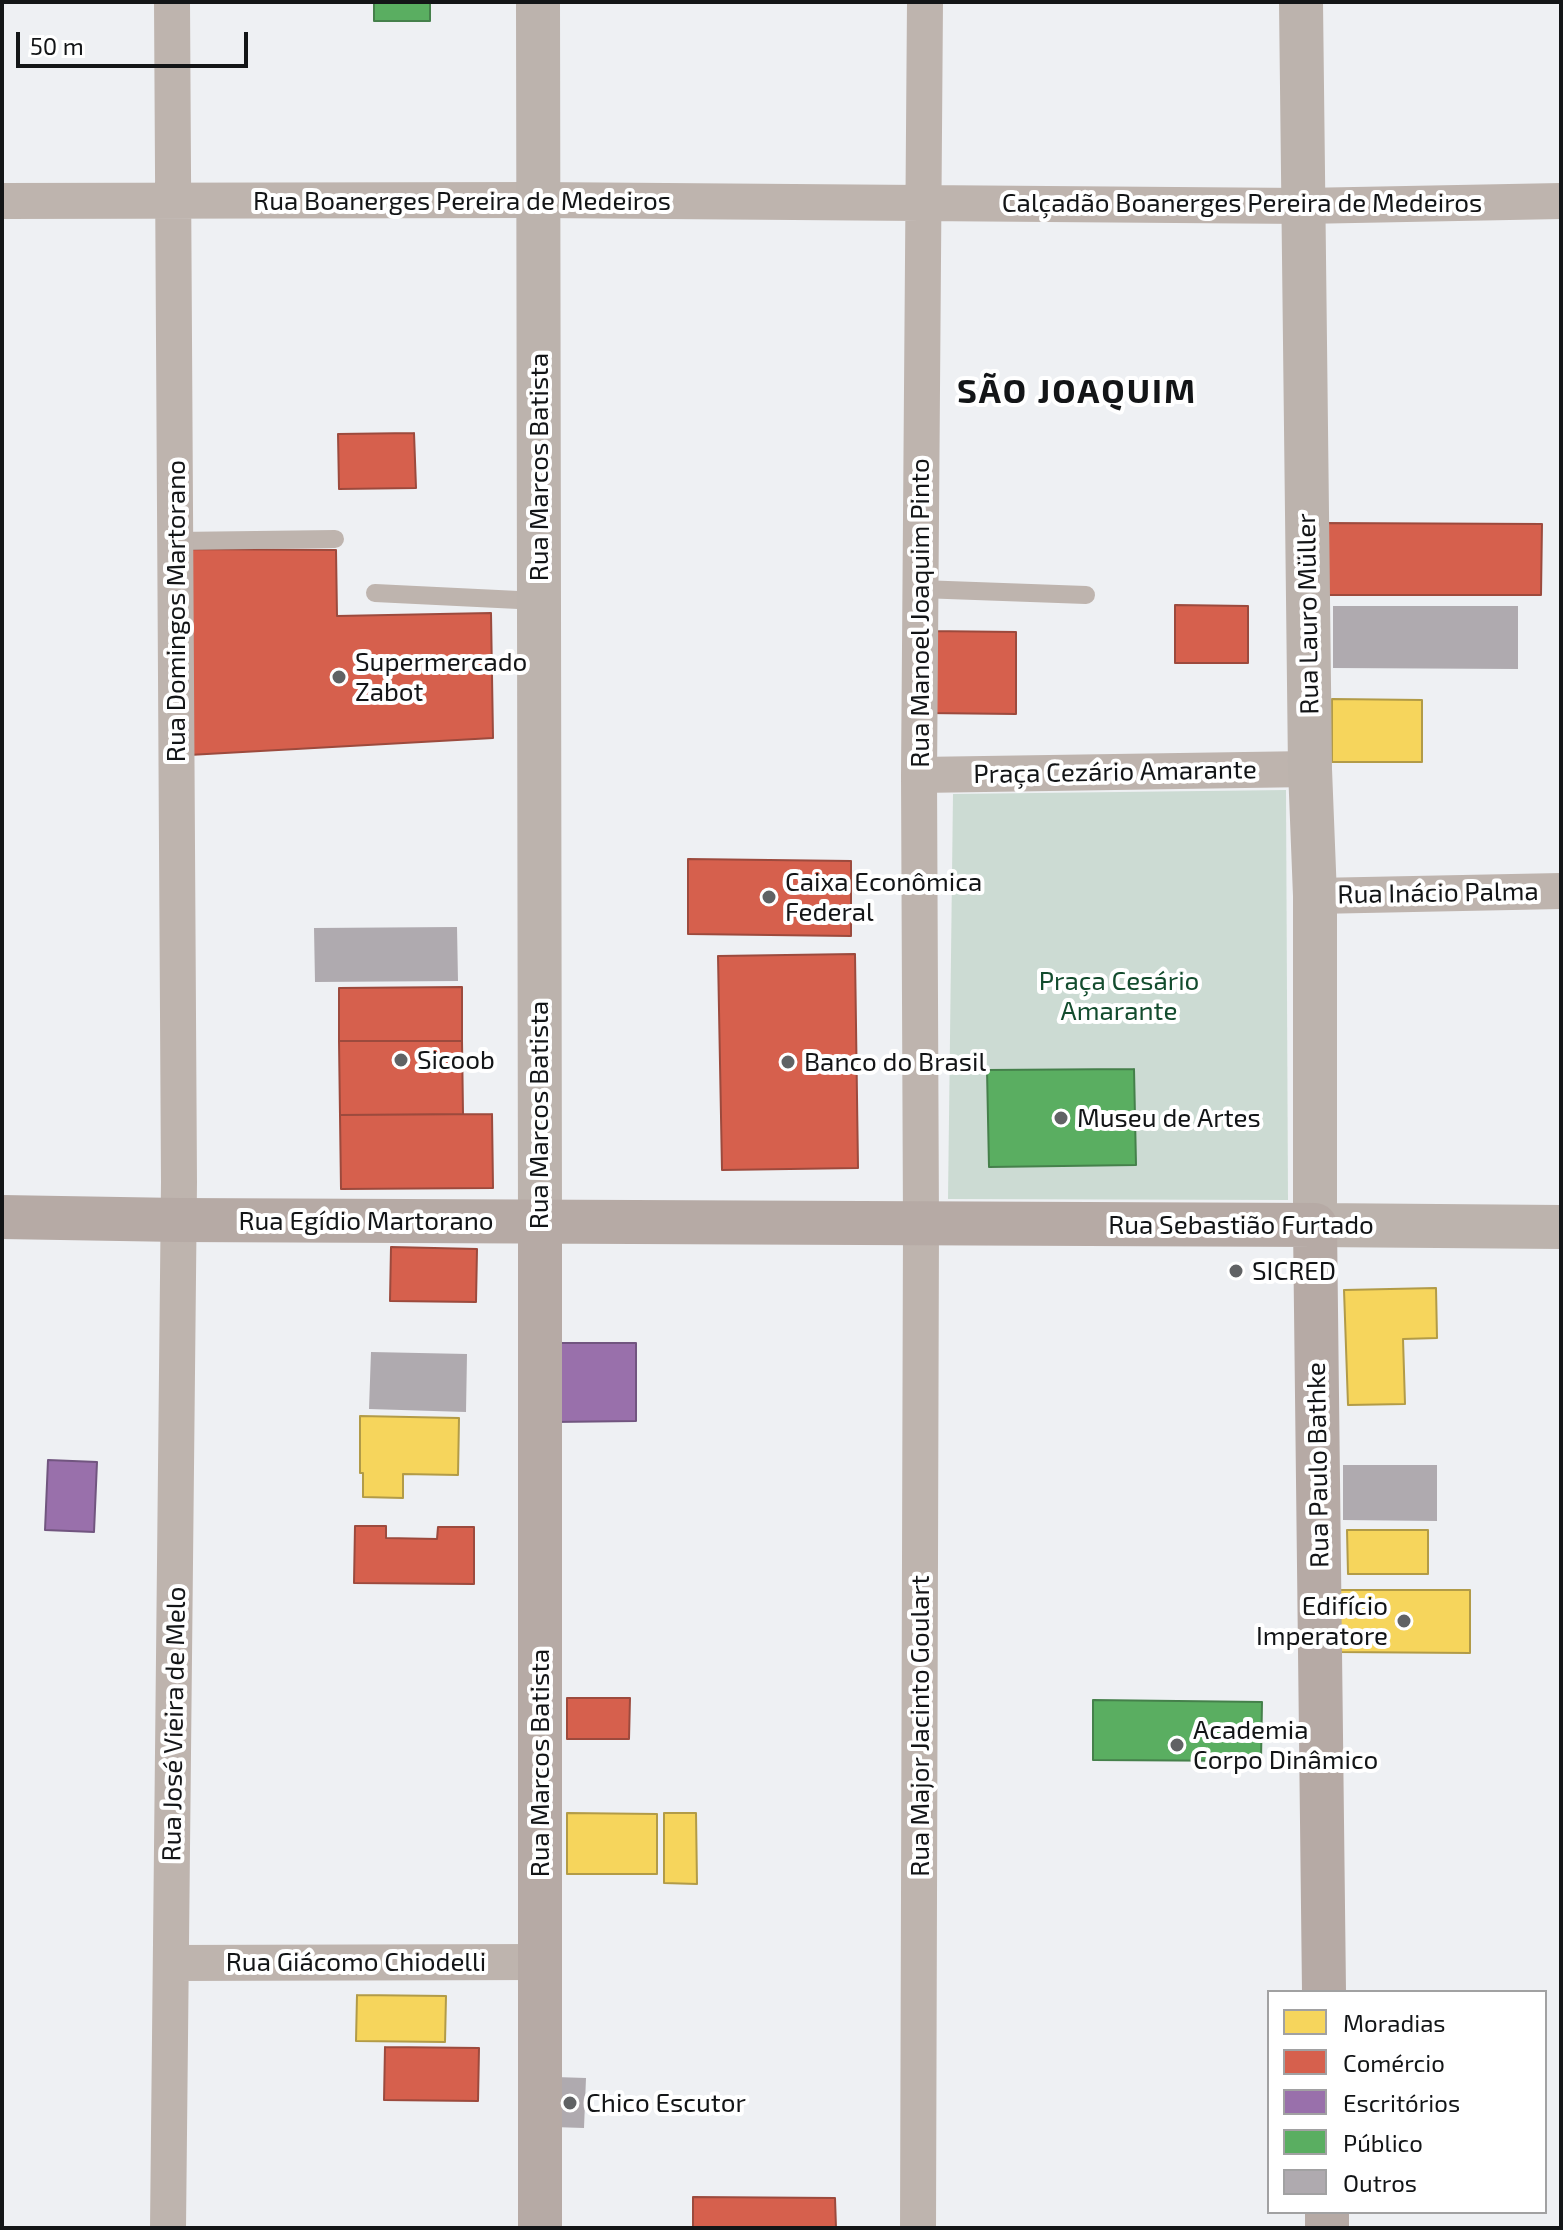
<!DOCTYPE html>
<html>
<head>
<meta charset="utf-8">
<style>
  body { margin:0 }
  #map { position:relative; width:1563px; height:2230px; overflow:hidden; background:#eef0f3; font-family:"Exo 2",sans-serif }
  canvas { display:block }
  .frame { position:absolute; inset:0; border:4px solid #131517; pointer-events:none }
  .legend { position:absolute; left:1267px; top:1990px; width:280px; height:224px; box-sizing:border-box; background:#fff; border:2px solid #a1a1a2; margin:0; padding:10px 14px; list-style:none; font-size:24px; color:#131517 }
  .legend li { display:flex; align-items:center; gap:16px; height:40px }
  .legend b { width:40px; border:2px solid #a1a1a2 }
  .scale { position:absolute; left:16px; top:32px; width:232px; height:36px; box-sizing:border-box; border:4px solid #131517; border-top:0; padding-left:10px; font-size:24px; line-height:28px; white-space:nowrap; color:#131517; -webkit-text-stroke:6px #fff; paint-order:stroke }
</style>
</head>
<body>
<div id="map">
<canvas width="1563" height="2230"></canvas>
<div class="frame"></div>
<ul class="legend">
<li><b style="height:22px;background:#f6d55c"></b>Moradias</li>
<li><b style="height:22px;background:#d6604d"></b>Comércio</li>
<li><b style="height:22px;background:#9970ab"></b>Escritórios</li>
<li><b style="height:22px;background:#5aae61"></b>Público</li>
<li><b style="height:22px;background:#afaaaf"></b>Outros</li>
</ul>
<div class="scale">50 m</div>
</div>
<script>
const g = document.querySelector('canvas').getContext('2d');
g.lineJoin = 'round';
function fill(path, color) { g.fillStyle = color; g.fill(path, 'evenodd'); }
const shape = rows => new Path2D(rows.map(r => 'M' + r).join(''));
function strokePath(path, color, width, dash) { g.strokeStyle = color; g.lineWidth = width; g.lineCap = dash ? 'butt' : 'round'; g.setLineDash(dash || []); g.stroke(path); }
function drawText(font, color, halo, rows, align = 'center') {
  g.font = font + ' "Exo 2",sans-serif'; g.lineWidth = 8; g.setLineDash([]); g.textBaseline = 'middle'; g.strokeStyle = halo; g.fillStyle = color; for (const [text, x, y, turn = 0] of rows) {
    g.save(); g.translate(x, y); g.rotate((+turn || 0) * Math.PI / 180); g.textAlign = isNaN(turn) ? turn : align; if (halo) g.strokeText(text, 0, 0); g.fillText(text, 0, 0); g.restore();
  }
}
fill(shape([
  [1286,790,1288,1200,948,1199,953,794]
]), '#ccdbd3');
const homes = shape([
  [1332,699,1422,700,1422,762,1332,762,1332,699],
  [1436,1288,1437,1338,1403,1339,1405,1404,1348,1405,1344,1290,1436,1288],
  [360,1416,459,1418,458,1475,403,1474,403,1498,363,1497,363,1473,360,1473,360,1416],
  [1347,1530,1428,1530,1428,1574,1348,1574,1347,1530],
  [1337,1590,1470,1590,1470,1653,1337,1652,1337,1590],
  [567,1813,657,1814,657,1874,567,1874,567,1813],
  [664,1813,696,1813,697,1884,664,1883,664,1813],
  [357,1995,446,1996,445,2042,356,2041,357,1995]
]);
fill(homes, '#f6d55c');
strokePath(homes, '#b29b47', 2);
const shops = shape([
  [414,433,416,488,339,489,338,434,414,433],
  [1322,523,1542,524,1541,595,1322,595,1322,523],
  [183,549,336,550,337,616,491,613,493,738,189,755,183,549],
  [1175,605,1248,606,1248,663,1175,663,1175,605],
  [927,631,1016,632,1016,714,926,713,927,631],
  [688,859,851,861,851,936,688,934,688,859],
  [855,954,858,1168,722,1170,718,956,855,954],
  [462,987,462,1041,339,1041,339,988,462,987],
  [339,1041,462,1041,463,1114,340,1115,339,1041],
  [492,1114,493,1188,341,1189,340,1115,492,1114],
  [391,1247,477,1249,476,1302,390,1301,391,1247],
  [355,1526,386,1526,386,1538,437,1539,438,1527,474,1527,474,1584,354,1583,355,1526],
  [567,1698,630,1698,629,1739,567,1739,567,1698],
  [385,2047,479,2048,478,2101,384,2100,385,2047],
  [693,2197,835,2198,836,2228,693,2228,693,2197]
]);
fill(shops, '#d6604d');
strokePath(shops, '#9c4a3d', 2);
const offices = shape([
  [552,1343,636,1343,636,1421,553,1422,552,1343],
  [48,1460,97,1462,94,1532,45,1530,48,1460]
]);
fill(offices, '#9970ab');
strokePath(offices, '#71557f', 2);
const public = shape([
  [374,2,430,2,430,21,374,21,374,2],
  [1134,1069,1136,1165,989,1167,987,1070,1134,1069],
  [1093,1700,1262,1702,1261,1761,1093,1760,1093,1700]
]);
fill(public, '#5aae61');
strokePath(public, '#45804b', 2);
fill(shape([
  [1333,606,1518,606,1518,669,1333,668],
  [457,927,458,981,315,982,314,928],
  [371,1352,467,1354,466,1412,369,1409],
  [1343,1465,1437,1465,1437,1521,1343,1520],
  [555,2077,586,2078,584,2128,553,2127]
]), '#afaaaf');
strokePath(shape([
  [176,541,335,539],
  [920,589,1086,595],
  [375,593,539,601]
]), '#beb4ae', 18);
strokePath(shape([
  [2,201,538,200,1303,206,1561,201],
  [919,775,1310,769],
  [1315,896,1561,891],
  [171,1963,540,1962],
  [168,2228,179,1182,172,2],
  [918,2228,921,1224,919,775,925,2]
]), '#beb4ae', 36);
strokePath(shape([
  [538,2,540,1222],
  [1301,2,1310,769,1315,896,1315,1225,1561,1227]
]), '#bcb3ad', 44);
strokePath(shape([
  [2,1217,179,1220,1315,1225,1324,1992],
  [540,1222,540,2228],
  [1327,2212,1327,2228]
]), '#b6aaa5', 44);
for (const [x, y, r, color] of [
  [339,677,8,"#606264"],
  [769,897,8,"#606264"],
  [401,1060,8,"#606264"],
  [788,1062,8,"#606264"],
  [1061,1118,8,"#606264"],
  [1236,1271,8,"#606264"],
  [1404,1621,8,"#606264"],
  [1177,1745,8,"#606264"],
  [570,2103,8,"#606264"]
]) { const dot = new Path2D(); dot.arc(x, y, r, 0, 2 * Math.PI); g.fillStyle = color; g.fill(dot); strokePath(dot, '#fff', 3); }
drawText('26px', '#131517', '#fff', [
  ["Rua Boanerges Pereira de Medeiros",462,201],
  ["Calçadão Boanerges Pereira de Medeiros",1242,203],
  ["Rua Marcos Batista",539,467,-90],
  ["Rua Domingos Martorano",176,611,-90],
  ["Rua Manoel Joaquim Pinto",920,613,-90],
  ["Rua Lauro Müller",1308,614,-91],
  ["Praça Cezário Amarante",1115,772,-1],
  ["Rua Inácio Palma",1438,893,-1],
  ["Rua Marcos Batista",539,1115,-90],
  ["Rua Egídio Martorano",366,1221],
  ["Rua Sebastião Furtado",1241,1225],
  ["Rua Paulo Bathke",1318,1465,-91],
  ["Rua José Vieira de Melo",174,1724,-89],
  ["Rua Major Jacinto Goulart",920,1726,-90],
  ["Rua Marcos Batista",540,1763,-90],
  ["Rua Giácomo Chiodelli",356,1962]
]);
drawText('26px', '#131517', '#fff', [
  ["Supermercado",355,662],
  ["Zabot",355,692],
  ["Caixa Econômica",785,882],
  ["Federal",785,912],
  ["Sicoob",417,1060],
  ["Banco do Brasil",804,1062],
  ["Museu de Artes",1077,1118],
  ["SICRED",1252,1271],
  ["Edifício",1388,1606,"right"],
  ["Imperatore",1388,1636,"right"],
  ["Academia",1193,1730],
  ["Corpo Dinâmico",1193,1760],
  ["Chico Escutor",586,2103]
], 'left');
drawText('26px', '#134c2e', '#fff', [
  ["Praça Cesário",1119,981],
  ["Amarante",1119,1011]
]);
g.letterSpacing = '2px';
drawText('bold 34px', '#131517', '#fff', [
  ["SÃO JOAQUIM",1077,392]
]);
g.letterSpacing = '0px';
</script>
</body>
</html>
